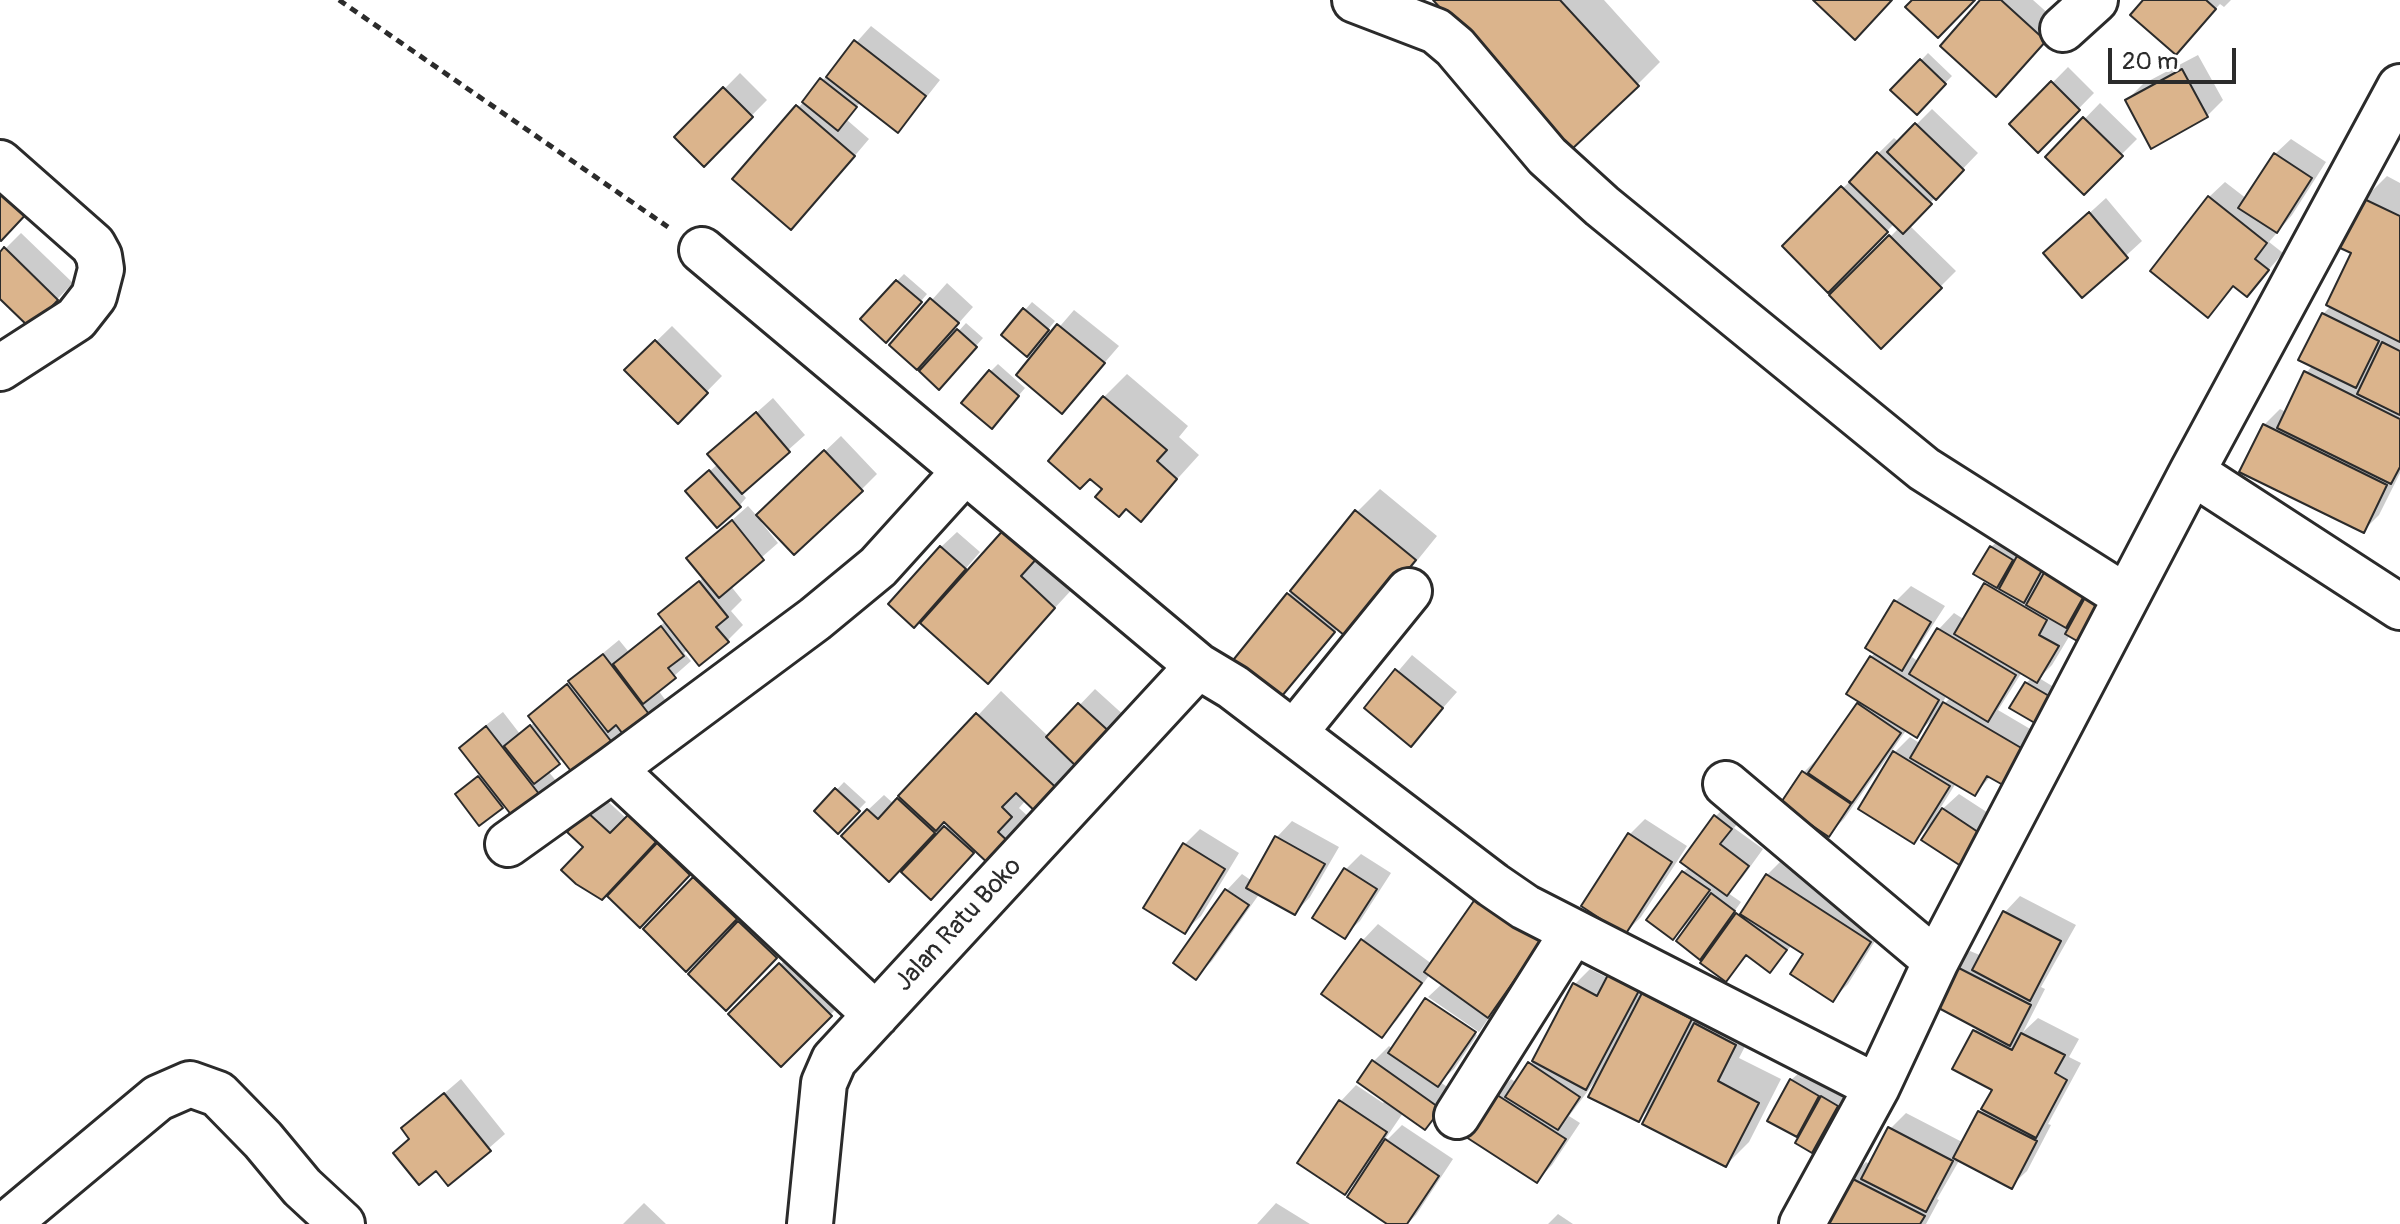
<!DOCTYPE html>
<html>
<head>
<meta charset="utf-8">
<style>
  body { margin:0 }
  #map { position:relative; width:2400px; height:1224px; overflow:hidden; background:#fff; font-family:Pangolin,sans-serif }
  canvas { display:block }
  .scale { position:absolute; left:2108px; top:48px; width:128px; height:36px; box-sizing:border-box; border:4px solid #2b2b2b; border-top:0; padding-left:10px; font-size:24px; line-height:28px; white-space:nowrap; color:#2b2b2b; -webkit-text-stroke:6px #fff; paint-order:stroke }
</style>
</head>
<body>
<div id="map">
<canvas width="2400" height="1224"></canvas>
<div class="scale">20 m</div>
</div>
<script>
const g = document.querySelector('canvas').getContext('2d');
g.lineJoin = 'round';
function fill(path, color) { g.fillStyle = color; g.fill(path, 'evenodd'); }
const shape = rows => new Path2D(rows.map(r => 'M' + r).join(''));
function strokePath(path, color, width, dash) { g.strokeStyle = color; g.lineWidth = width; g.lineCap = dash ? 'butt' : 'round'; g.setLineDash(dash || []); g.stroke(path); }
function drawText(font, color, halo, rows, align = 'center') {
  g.font = font + ' Pangolin,sans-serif'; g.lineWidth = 6; g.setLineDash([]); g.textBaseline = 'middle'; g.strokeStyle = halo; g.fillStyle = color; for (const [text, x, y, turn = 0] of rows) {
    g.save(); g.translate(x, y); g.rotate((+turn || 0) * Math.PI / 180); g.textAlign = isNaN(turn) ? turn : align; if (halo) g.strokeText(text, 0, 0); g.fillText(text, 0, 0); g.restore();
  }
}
fill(shape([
  [1436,0,1604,0,1660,62,1638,84],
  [1983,0,2033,0,2060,24,2011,78],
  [2146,0,2231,0,2224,7,2220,4,2191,36],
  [871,26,940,80,913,114,898,130,861,101,847,120,869,139,807,212,735,179],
  [1928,53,1952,76,1917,112,1893,90],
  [2198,55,2223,100,2207,116,2127,100,2143,84],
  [2068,67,2094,93,2038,150,2012,124],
  [740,73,767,100,704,164,677,137],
  [2100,103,2137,139,2084,192,2048,157],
  [1932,109,1978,153,1909,225,1956,271,1881,346,1832,295,1899,228,1895,223,1828,290,1784,246,1894,138,1899,142],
  [2291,139,2326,162,2292,215,2269,242,2283,253,2247,295,2235,285,2208,315,2209,197,2225,182,2247,199,2275,154],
  [2387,176,2400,183,2400,473,2379,515,2363,531,2264,425,2280,409,2286,412,2306,373,2313,365,2323,314,2331,306,2354,252,2364,199],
  [2106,198,2142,241,2083,295,2062,238],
  [21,233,73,283,31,326,0,296,0,254],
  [904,274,927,294,894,333,897,281],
  [947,283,973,307,933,352,892,345],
  [1032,302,1055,321,1034,347,1025,310],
  [1074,310,1119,346,1062,412,1018,375],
  [966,323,983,338,946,380,922,371],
  [672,326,722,376,678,421,627,370],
  [998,364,1025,388,999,419,990,372],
  [1127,374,1188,426,1179,437,1199,455,1141,519,1104,489,1104,397],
  [773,398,805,435,741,492,746,498,739,506,695,484,718,464,710,454],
  [841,436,877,474,861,490,761,522,778,543,730,585,742,600,731,611,743,625,727,641,688,649,684,653,691,661,658,690,669,705,624,732,613,743,563,758,548,771,557,782,517,818,505,803,502,807,465,787,482,774,462,748,477,732,503,712,520,734,535,722,531,716,546,700,619,640,628,651,666,621,661,615,704,577,689,558,748,506,757,516],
  [1380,489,1437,536,1373,615,1338,628,1277,699,1233,663,1357,512],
  [1031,504,1077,584,987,681],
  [957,532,980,552,930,610,941,547],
  [1999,540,2048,562,2041,577,2054,564,2091,586,2070,635,2052,665,2039,678,2062,692,2047,716,2026,683,2032,678,2022,672,1998,710,2037,733,2018,767,2002,783,1991,776,1975,794,1956,783,1936,815,1959,794,2002,822,1982,852,1933,822,1914,841,1892,755,1910,737,1921,744,1936,716,1916,735,1907,729,1844,819,1829,834,1804,772,1819,757,1862,701,1871,657,1876,652,1896,601,1911,586,1945,606,1912,657,1919,662,1939,629,1954,613,1965,620,1990,581,1991,547],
  [2077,613,2070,628,2065,625],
  [1947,695,1951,697,1942,706,1941,705],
  [1412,655,1457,692,1411,744,1367,708],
  [1095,689,1127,718,1065,793,1026,800,1019,808,1034,822,1015,842,976,849,946,882,904,872,949,824,945,820,904,864,868,810,884,795,894,804,1001,691,1049,737],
  [844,782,866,802,838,831,817,811],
  [603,797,627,819,645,801,704,858,640,925,606,893,586,847,570,832],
  [1731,801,1746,813,1734,828,1763,849,1742,878,1728,893,1741,902,1707,950,1691,920,1673,938,1683,872,1689,867,1715,817],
  [1645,819,1687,846,1641,917,1625,933,1629,835],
  [1292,821,1339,847,1310,897,1295,913,1260,893,1212,961,1196,977,1175,962,1227,890,1242,874,1252,881,1277,837],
  [1200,829,1239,853,1201,916,1185,931,1185,844],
  [1361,854,1391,873,1360,921,1344,936,1346,869],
  [1783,859,1885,925,1848,984,1832,1000,1806,953,1792,945,1770,970,1748,955,1726,979,1738,915,1749,904,1767,875],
  [710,863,751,902,686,969,646,929],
  [2020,896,2076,925,2041,987,2045,989,2023,1032,2038,1018,2079,1039,2069,1057,2081,1063,2048,1124,2051,1125,2027,1171,2011,1186,1960,1159,1937,1199,1939,1200,1926,1224,1827,1224,1851,1178,1866,1162,1871,1165,1890,1129,1906,1113,1964,1143,1995,1089,1974,1031,1979,1027,1955,966,1970,951,1982,956,2005,912],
  [755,907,791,941,726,1008,691,974],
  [1378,924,1432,964,1556,925,1503,1000,1488,1014,1490,1016,1479,1032,1428,997,1443,983,1430,974,1397,1020,1382,1035,1324,993,1363,940],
  [796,949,846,999,781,1064,731,1014],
  [1590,969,1608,978,1613,970,1645,993,1659,978,1706,1003,1698,1021,1718,1001,1758,1021,1739,1058,1781,1079,1749,1142,1726,1165,1652,1106,1638,1120,1603,1071,1569,1116,1580,1123,1552,1165,1537,1181,1496,1094,1511,1079,1517,1083,1537,1056,1575,984],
  [1427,999,1427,1001,1477,1035,1454,1069,1440,1082,1455,1092,1440,1112,1425,1128,1403,1113,1386,1138,1388,1139,1402,1125,1453,1159,1416,1215,1407,1224,1391,1224,1359,1179,1345,1193,1300,1163,1341,1101,1356,1085,1383,1103,1385,1100,1373,1062,1389,1046,1393,1049],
  [1799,1073,1844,1098,1819,1143,1812,1150,1801,1137,1769,1120,1791,1080],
  [461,1079,505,1134,449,1183,436,1169,395,1153,411,1137,404,1128],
  [644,1203,666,1224,623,1224],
  [1276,1203,1310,1224,1257,1224],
  [1558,1214,1573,1224,1548,1224]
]), '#0003');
const building = shape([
  [1433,0,1560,0,1639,86,1571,150,1433,0],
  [1813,0,1892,0,1855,40,1813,0],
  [1912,0,1975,0,1938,38,1905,7,1912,0],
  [1980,0,2001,0,2046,41,1996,97,1940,46,1980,0],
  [2143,0,2206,0,2216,9,2176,55,2130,15,2143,0],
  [854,40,926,96,898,133,826,77,854,40],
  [1920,59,1946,84,1917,115,1890,90,1920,59],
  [2182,69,2208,117,2151,149,2125,100,2182,69],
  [820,78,857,107,838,131,802,102,820,78],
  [2051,81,2080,110,2038,153,2009,124,2051,81],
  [723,87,753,117,704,167,674,137,723,87],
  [796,105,855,156,791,230,732,179,796,105],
  [2083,117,2123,156,2084,195,2045,157,2083,117],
  [1915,123,1964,170,1936,200,1887,152,1915,123],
  [1877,152,1932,204,1903,234,1849,182,1877,152],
  [2274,153,2312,178,2277,233,2238,208,2274,153],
  [0,183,30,210,1,241,0,240,0,183],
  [1841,186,1888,232,1828,293,1782,246,1841,186],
  [2208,196,2267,243,2255,259,2269,270,2247,297,2233,286,2208,318,2150,271,2208,196],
  [2362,198,2400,216,2400,342,2326,305,2351,253,2338,247,2362,198],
  [2089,212,2128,258,2082,298,2043,253,2089,212],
  [1889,235,1942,288,1881,349,1829,295,1889,235],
  [4,247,58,300,31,329,0,299,0,252,4,247],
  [896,280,922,302,886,343,860,319,896,280],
  [930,298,959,323,917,370,889,345,930,298],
  [1023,308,1049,330,1027,357,1001,335,1023,308],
  [2322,313,2379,341,2356,388,2298,360,2322,313],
  [1057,324,1105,363,1062,414,1016,375,1057,324],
  [957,329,977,347,939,390,919,371,957,329],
  [655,340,708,393,678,424,624,370,655,340],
  [2382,342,2400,351,2400,415,2357,394,2382,342],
  [989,370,1019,396,992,429,961,403,989,370],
  [2304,371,2400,419,2400,467,2391,484,2277,428,2304,371],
  [1103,396,1167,450,1157,461,1177,479,1141,522,1126,509,1119,517,1095,497,1102,489,1090,479,1080,489,1048,461,1103,396],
  [756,412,790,452,742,494,707,454,756,412],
  [2263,424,2387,485,2364,533,2239,472,2263,424],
  [824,450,863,491,794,555,756,515,824,450],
  [709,470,741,507,717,528,685,491,709,470],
  [1355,510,1416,560,1350,640,1290,591,1355,510],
  [732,520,764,560,719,598,686,558,732,520],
  [1007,526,1039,556,1021,576,1055,608,988,684,920,623,1007,526],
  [940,546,966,569,914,628,888,604,940,546],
  [1990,546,2013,560,1997,588,1973,574,1990,546],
  [2017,556,2042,570,2024,603,1999,589,2017,556],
  [2045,571,2085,594,2066,628,2026,605,2045,571],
  [699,581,728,617,716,627,729,642,699,666,658,614,699,581],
  [1984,583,2047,620,2039,635,2059,646,2037,683,1954,634,1984,583],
  [1287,593,1335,632,1277,702,1230,664,1287,593],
  [2087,594,2113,609,2091,649,2065,634,2087,594],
  [1894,600,1931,622,1902,671,1865,648,1894,600],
  [661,626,684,656,668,668,676,678,643,704,613,664,661,626],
  [1937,628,2016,675,1988,722,1909,674,1937,628],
  [603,654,655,722,629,742,616,725,608,732,568,681,603,654],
  [1870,656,1939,700,1917,738,1846,694,1870,656],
  [1395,669,1443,708,1411,747,1364,708,1395,669],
  [2025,682,2056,700,2040,726,2009,708,2025,682],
  [567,684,614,745,574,775,528,716,567,684],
  [1943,702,2023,749,2003,785,1987,776,1975,796,1910,758,1943,702],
  [1078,703,1113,735,1080,770,1046,737,1078,703],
  [1857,703,1901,733,1852,803,1808,773,1857,703],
  [976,713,1064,795,1042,818,1016,793,1002,807,1012,817,998,832,1013,846,992,867,944,822,936,831,898,796,976,713],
  [530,725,560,764,534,784,504,746,530,725],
  [486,726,543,799,516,821,459,748,486,726],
  [1893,751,1950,786,1914,844,1858,809,1893,751],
  [1802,771,1851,804,1829,837,1780,804,1802,771],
  [478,776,503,808,479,826,455,794,478,776],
  [835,788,860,811,838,834,814,811,835,788],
  [897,798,935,833,889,882,841,836,867,809,878,819,897,798],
  [1942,808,1987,838,1967,870,1921,840,1942,808],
  [586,811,610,833,628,815,656,842,602,900,576,884,561,870,583,847,567,832,586,811],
  [1714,815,1732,829,1720,844,1749,866,1727,896,1680,862,1714,815],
  [944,826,974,853,931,900,901,872,944,826],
  [1628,833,1672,862,1625,935,1581,906,1628,833],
  [1275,836,1325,864,1295,915,1246,888,1275,836],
  [657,843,690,875,640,928,607,896,657,843],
  [1183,843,1225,869,1185,934,1143,908,1183,843],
  [1344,868,1377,889,1345,939,1312,918,1344,868],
  [1682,871,1710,890,1673,940,1646,920,1682,871],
  [1766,874,1871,942,1833,1002,1790,974,1803,954,1740,914,1766,874],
  [693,877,737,919,686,972,643,929,693,877],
  [1225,889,1249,905,1196,980,1173,963,1225,889],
  [1711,893,1735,911,1700,960,1676,941,1711,893],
  [1478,895,1542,941,1488,1018,1424,972,1478,895],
  [2003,911,2061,941,2030,1001,1972,970,2003,911],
  [1736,913,1787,950,1770,973,1746,955,1726,982,1700,963,1736,913],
  [738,921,777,958,726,1011,688,974,738,921],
  [1361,939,1422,983,1382,1038,1321,994,1361,939],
  [779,963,832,1016,781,1067,728,1014,779,963],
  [1953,965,2031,1005,2010,1046,1933,1005,1953,965],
  [1611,969,1642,985,1586,1090,1532,1061,1573,983,1597,996,1611,969],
  [1642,993,1692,1019,1639,1122,1588,1097,1642,993],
  [1425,998,1476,1032,1438,1087,1388,1053,1425,998],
  [1694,1023,1736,1045,1718,1081,1759,1103,1726,1167,1642,1124,1694,1023],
  [1973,1030,2012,1050,2021,1033,2065,1055,2055,1073,2067,1080,2036,1138,1981,1109,1992,1090,1952,1069,1973,1030],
  [1372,1060,1441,1109,1425,1130,1357,1082,1372,1060],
  [1528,1062,1580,1097,1558,1130,1505,1097,1528,1062],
  [1790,1079,1819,1096,1797,1137,1767,1121,1790,1079],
  [444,1093,491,1151,448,1186,436,1171,419,1185,393,1153,409,1139,401,1128,444,1093],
  [1494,1093,1566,1139,1537,1183,1466,1137,1494,1093],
  [1821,1096,1838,1106,1812,1153,1795,1143,1821,1096],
  [1339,1100,1387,1132,1345,1195,1297,1163,1339,1100],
  [1978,1111,2037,1141,2012,1189,1953,1158,1978,1111],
  [1888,1127,1953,1161,1926,1212,1861,1179,1888,1127],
  [1385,1139,1439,1176,1407,1224,1387,1224,1347,1197,1385,1139],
  [1849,1177,1925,1216,1920,1224,1825,1224,1849,1177]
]);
fill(building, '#dbb48c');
strokePath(building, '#2b2b2b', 2);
const minor = shape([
  [1355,0,1436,31,1455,47,1547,156,1602,206,1924,469,2126,597],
  [2063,29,2095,0],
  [0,163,93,245,99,256,101,269,94,296,76,319,0,368],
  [702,250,1198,666,1233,687,1493,885,1525,907,1877,1087],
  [2192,472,2400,607],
  [1294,733,1409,591],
  [613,769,815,619,878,567,965,471],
  [1726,784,1936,961],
  [508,844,613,769,876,1015],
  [1457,1116,1573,932],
  [7,1224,158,1098,190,1084,218,1094,263,1140,302,1187,342,1224],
  [810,1224,824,1083,834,1060,1198,666],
  [1802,1224,1877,1087,1936,961,2192,472,2400,87]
]);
strokePath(minor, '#2b2b2b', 50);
strokePath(shape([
  [339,0,668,227]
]), '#2b2b2b', 5, [8, 6]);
strokePath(minor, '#fff', 44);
drawText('26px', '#2b2b2b', '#fff', [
  ["Jalan Ratu Boko",959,925,-47]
]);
</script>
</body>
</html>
